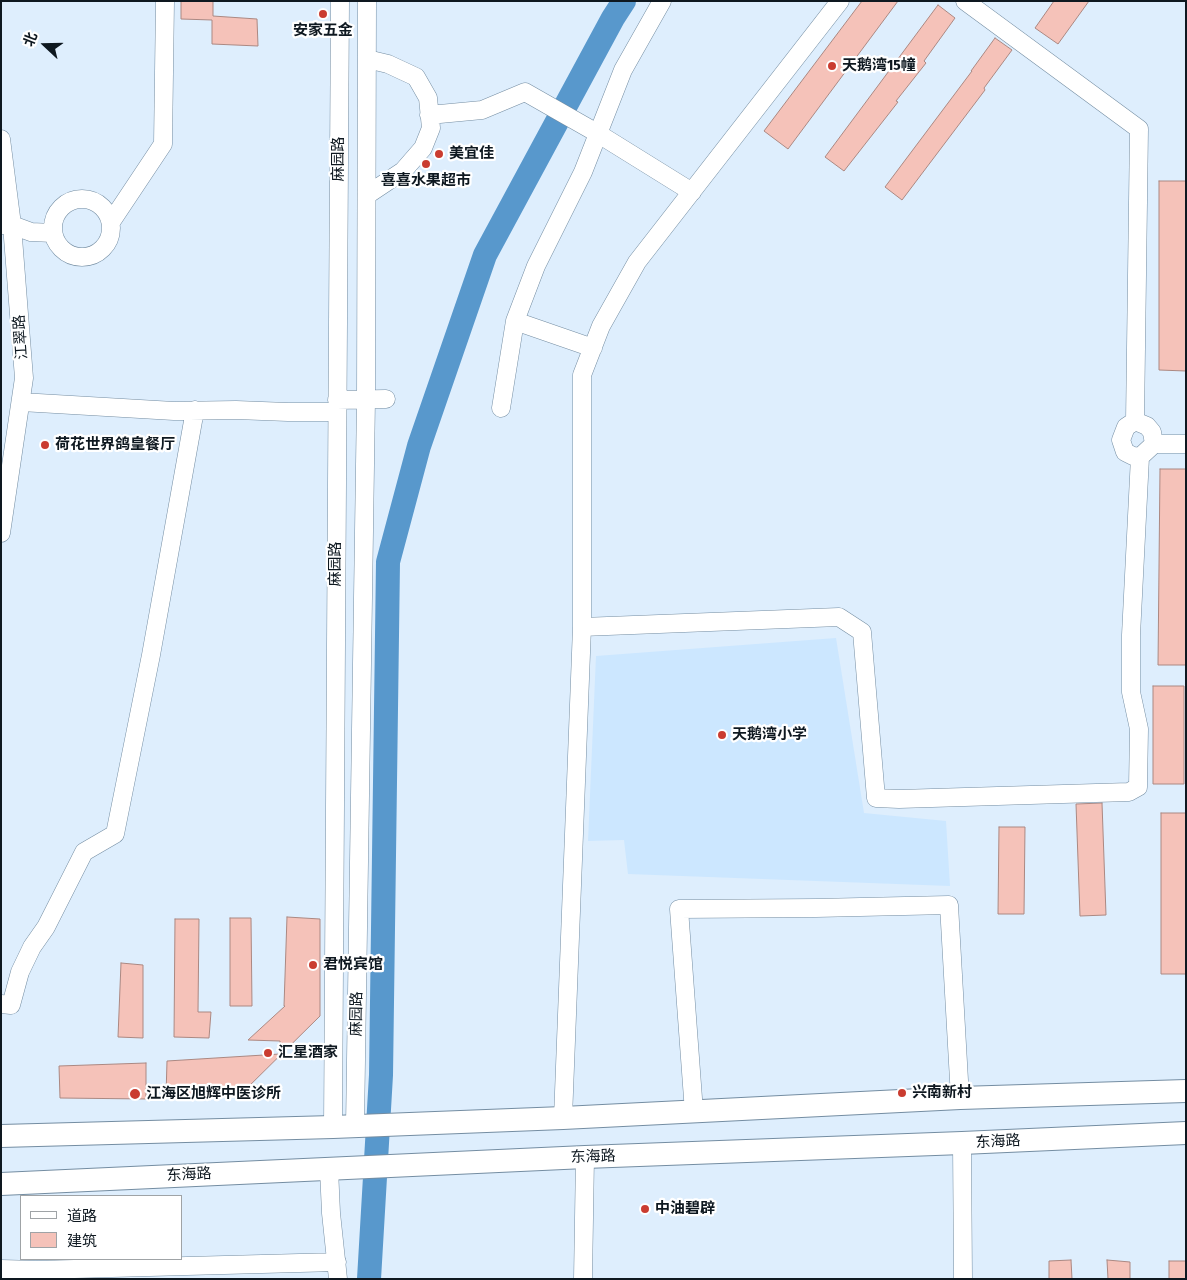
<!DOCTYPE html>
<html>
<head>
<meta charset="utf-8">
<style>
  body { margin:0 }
  #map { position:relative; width:1187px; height:1280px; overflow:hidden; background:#deeefd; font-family:"Fira Sans Condensed","Noto Sans SC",sans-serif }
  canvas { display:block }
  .frame { position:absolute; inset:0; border:2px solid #0e1820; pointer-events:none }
  .legend { position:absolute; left:20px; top:1195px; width:162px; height:65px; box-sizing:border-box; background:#fff; border:1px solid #9fa3a6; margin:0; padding:6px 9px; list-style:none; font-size:15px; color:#0e1820 }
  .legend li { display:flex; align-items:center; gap:10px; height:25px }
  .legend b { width:25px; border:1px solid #9fa3a6 }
  .north { position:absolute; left:20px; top:20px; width:50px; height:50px; -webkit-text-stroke:4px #fff; paint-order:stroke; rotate:291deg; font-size:14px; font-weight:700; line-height:20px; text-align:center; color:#0e1820 }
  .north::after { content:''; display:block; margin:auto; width:18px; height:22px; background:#0e1820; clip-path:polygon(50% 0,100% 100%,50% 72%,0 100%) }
</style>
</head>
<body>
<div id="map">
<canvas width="1187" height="1280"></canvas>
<div class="frame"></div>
<ul class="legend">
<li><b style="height:6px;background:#fff"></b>道路</li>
<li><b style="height:14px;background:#f5c2b9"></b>建筑</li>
</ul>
<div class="north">北</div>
</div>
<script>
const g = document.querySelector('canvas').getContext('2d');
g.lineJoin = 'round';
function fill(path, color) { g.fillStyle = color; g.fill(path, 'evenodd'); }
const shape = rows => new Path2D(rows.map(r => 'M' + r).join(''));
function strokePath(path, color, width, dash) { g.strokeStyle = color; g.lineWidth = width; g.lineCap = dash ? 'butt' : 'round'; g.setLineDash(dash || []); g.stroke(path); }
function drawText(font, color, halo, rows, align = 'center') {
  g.font = font + ' "Fira Sans Condensed","Noto Sans SC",sans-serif'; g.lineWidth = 4.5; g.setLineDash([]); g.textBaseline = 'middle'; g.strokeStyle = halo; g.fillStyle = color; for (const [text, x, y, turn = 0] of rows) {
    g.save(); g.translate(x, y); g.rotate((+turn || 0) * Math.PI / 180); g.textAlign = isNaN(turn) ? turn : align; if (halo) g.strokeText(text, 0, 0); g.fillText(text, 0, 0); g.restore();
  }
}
fill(shape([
  [836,638,864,813,946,821,950,886,628,874,624,840,588,841,596,656]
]), '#cce7ff');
strokePath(shape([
  [369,1279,381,1075,388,562,419,446,485,255,613,18,624,1]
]), '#5898cc', 24);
const building = shape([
  [181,1,213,1,213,16,257,19,258,46,212,44,212,20,181,19,181,1],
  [862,1,898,1,788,149,764,131,862,1],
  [1054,1,1089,1,1058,44,1035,28,1054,1],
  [938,5,955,18,924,61,926,63,896,101,898,102,844,171,825,157,938,5],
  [995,38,1012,50,984,88,985,90,902,200,885,187,972,71,971,71,995,38],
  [1159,181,1186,181,1186,371,1159,370,1159,181],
  [1160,469,1186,469,1186,665,1158,665,1160,469],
  [1153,686,1184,686,1184,784,1153,784,1153,686],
  [1102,803,1106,915,1080,916,1076,804,1102,803],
  [1161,813,1186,813,1186,974,1161,974,1161,813],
  [999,827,1025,827,1024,914,998,914,999,827],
  [287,917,320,919,320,1016,239,1096,166,1096,167,1061,280,1054,280,1041,248,1040,285,1006,284,1006,287,917],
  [230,918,251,918,252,1006,230,1006,230,918],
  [175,919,199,919,198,1012,211,1012,209,1038,174,1037,175,919],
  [121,963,143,965,143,1038,118,1037,121,963],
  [146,1063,146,1099,60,1098,59,1066,146,1063],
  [1071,1260,1072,1279,1049,1279,1049,1261,1071,1260],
  [1107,1260,1130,1262,1130,1279,1108,1279,1107,1260],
  [1169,1261,1186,1261,1186,1279,1169,1279,1169,1261]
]);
fill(building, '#f5c2b9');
strokePath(building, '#ab8882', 1);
const minor = shape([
  [965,1,1139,129,1135,421],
  [429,115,482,110,525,92,597,133,692,192],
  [1,139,12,225,24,378,1,533],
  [367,195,403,171,423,148,431,128,428,98,416,77,388,64,367,59],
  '53 228a29 29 0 1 1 58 0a29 29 0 1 1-58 0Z',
  [111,222,163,144,165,1],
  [2,225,12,225,31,232,53,233],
  [515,321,593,348],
  [337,400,386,399],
  [21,402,174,411,236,410,288,412,337,412],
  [501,408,515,321,536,266,583,172,623,70,662,1],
  [1135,421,1147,426,1152,432,1154,444,1140,457,1133,456,1125,452,1121,440,1126,427,1135,421],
  [1154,444,1186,444],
  [582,627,839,617,862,632,876,798,899,799,1129,792,1138,787,1139,729,1131,692,1131,635,1140,457],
  [1,1004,11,1005,20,972,32,947,46,927,84,852,115,834,151,655,195,410],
  [694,1112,679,909,816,908,949,905,960,1098],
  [563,1118,582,627,582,375,601,326,637,262,840,1],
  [355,1126,366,399,367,1],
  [333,1127,340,1],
  [962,1143,963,1279],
  [329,1169,331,1213,338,1279],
  [1,1269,37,1270,337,1262],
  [583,1279,585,1157]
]);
const major = shape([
  [1,1136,333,1127,563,1118,960,1098,1186,1091],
  [1,1184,585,1157,962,1143,1186,1133]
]);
strokePath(minor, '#748da2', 19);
strokePath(major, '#748da2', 24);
strokePath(minor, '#fff', 18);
strokePath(major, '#fff', 22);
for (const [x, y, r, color] of [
  [323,14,5,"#ca3c30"],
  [832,66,5,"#ca3c30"],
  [439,154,5,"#ca3c30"],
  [426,164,5,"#ca3c30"],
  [45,445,5,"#ca3c30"],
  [722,735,5,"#ca3c30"],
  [313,965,5,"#ca3c30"],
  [268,1053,5,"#ca3c30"],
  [902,1093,5,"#ca3c30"],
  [135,1094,6,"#ca3c30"],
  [645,1209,5,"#ca3c30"]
]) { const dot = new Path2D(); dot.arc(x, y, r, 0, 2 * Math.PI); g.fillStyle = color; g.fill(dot); strokePath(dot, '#fff', 2); }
drawText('bold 15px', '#0e1820', '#fff', [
  ["安家五金",323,31,"center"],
  ["天鹅湾15幢",842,66],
  ["美宜佳",449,154],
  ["喜喜水果超市",426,181,"center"],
  ["荷花世界鸽皇餐厅",55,445],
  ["天鹅湾小学",732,735],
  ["君悦宾馆",323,965],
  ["汇星酒家",278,1053],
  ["兴南新村",912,1093],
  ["江海区旭辉中医诊所",146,1094],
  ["中油碧辟",655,1209]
], 'left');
drawText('15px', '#0e1820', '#fff', [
  ["麻园路",339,159,-90],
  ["江翠路",21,337,-94],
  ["麻园路",336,564,-90],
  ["麻园路",357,1014,-89],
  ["东海路",998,1142,-3],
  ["东海路",593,1157,-2],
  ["东海路",189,1175,-3]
]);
</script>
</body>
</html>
